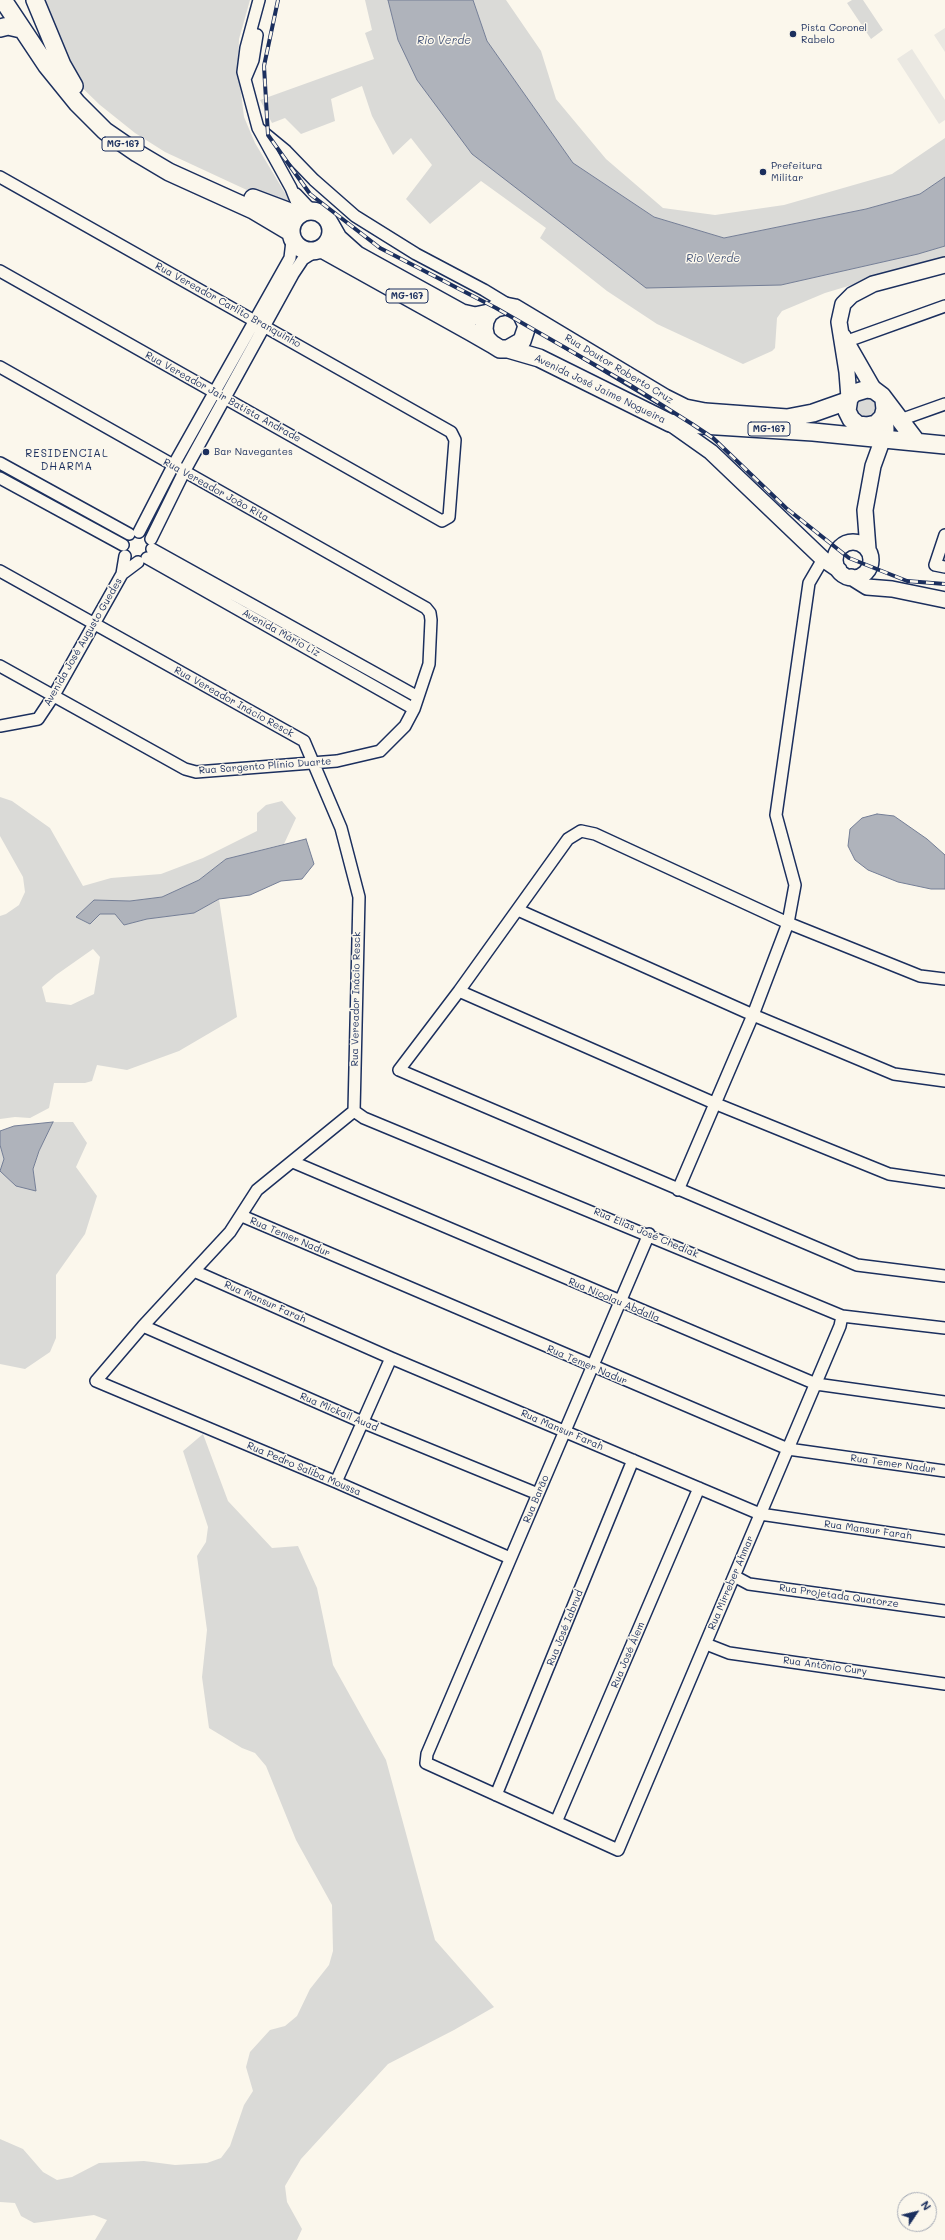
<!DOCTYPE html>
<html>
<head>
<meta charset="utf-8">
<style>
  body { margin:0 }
  #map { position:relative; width:945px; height:2240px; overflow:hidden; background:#fbf7ec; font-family:Mali,sans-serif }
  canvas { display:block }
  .north { position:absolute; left:897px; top:2192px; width:40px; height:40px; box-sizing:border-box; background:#fbf7ec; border:1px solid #a1a7b3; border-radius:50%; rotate:55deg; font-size:11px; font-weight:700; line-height:16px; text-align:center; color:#1b2f5e }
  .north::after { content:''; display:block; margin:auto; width:14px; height:18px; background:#1b2f5e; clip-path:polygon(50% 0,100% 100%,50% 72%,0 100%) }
</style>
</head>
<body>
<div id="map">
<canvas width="945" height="2240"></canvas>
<div class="north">N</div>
</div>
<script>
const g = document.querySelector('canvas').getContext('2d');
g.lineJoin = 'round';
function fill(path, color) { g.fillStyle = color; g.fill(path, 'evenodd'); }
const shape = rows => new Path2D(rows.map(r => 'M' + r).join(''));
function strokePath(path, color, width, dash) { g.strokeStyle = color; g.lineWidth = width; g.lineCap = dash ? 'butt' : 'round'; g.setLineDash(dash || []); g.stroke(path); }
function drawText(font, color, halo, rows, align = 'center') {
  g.font = font + ' Mali,sans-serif'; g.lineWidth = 3; g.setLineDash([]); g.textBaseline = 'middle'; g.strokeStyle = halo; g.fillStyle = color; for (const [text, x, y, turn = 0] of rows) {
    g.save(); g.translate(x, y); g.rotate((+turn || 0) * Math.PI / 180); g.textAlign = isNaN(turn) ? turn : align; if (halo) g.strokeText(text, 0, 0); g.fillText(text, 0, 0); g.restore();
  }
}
fill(shape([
  [945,28,945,52,934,35],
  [912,49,945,100,945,120,939,124,897,59]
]), '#eae8e2');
fill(shape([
  [41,0,250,0,239,39,238,68,244,117,255,143,288,198,288,203,277,204,165,152,135,133,100,105,71,77],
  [365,0,388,0,398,40,472,154,781,285,918,254,945,246,945,257,825,293,782,311,777,318,775,348,772,351,743,364,657,324,607,291,540,238,546,228,481,181,430,224,406,199,432,165,411,138,393,155,372,116,362,86,331,99,335,121,301,134,285,118,272,123,260,100,374,59,365,33,372,30],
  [473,0,506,0,541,51,556,99,606,159,663,208,715,215,784,205,892,174,945,138,945,177,920,194,866,209,724,238,654,217,573,163,487,41],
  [852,0,863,0,883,30,871,39,847,3],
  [860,397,876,398,880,409,870,421,856,415,855,403],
  [0,797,12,801,50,828,83,886,111,878,161,874,203,858,257,831,257,813,266,805,282,801,296,818,284,844,226,859,199,880,162,897,130,901,94,900,76,917,90,924,100,914,116,914,124,925,147,919,194,913,219,899,237,1017,179,1051,127,1070,97,1065,92,1081,85,1083,54,1083,49,1108,30,1118,15,1117,0,1119,0,916,6,914,19,905,25,892,23,877,0,836],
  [93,949,100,957,94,994,71,1005,46,1002,42,987,56,975],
  [53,1122,73,1122,87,1143,76,1167,97,1196,85,1234,56,1275,56,1338,50,1352,25,1369,0,1364,0,1145,4,1159,36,1191,33,1169,39,1151],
  [203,1434,228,1501,272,1548,298,1546,317,1588,333,1665,386,1760,435,1940,494,2007,454,2030,388,2064,301,2159,285,2186,287,2202,302,2229,297,2240,95,2240,107,2220,94,2215,34,2223,21,2216,15,2203,0,2202,0,2139,23,2149,43,2172,57,2180,72,2177,99,2163,144,2161,175,2165,207,2163,221,2158,230,2146,244,2105,253,2091,246,2067,250,2052,270,2030,285,2026,297,2016,310,1989,329,1965,333,1951,332,1905,296,1840,266,1766,255,1753,242,1748,209,1728,202,1677,207,1630,197,1556,206,1542,208,1527,183,1451]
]), '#dadad7');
const water = shape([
  [388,0,473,0,487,41,573,163,654,217,724,238,866,209,920,194,945,177,945,246,918,254,781,285,646,288,472,154,417,80,398,40,388,0],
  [877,814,894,816,927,839,945,855,945,889,931,889,898,882,868,870,855,860,848,846,850,829,862,818,877,814],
  [306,839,314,864,302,879,281,881,250,895,219,899,194,913,147,919,124,925,115,914,100,914,90,924,76,917,94,900,130,901,162,897,199,880,226,859,306,839],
  [53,1122,39,1151,33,1169,36,1191,16,1186,0,1171,4,1159,0,1145,0,1131,14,1126,53,1122]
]);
fill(water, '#afb3bb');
strokePath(water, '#747e96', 1);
const street = shape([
  [259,0,246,48,243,72,258,128,291,188,301,213],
  [245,79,253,60,257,35],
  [258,128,286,151,314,180,355,216,416,254,484,290,512,307],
  [0,177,451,432,455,440,449,517,442,521,0,271],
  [296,194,312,211],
  [842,343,945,306],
  [0,367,426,608,430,613,431,620,429,664,414,709,405,726,380,751,337,761,196,772,185,769,0,666],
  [900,420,945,404],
  [0,463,129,534],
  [0,478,123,545],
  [139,532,173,466,290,258,292,241],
  [945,535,935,565,945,567],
  [151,539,184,472,293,274,303,259,314,252],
  [152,549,418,697],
  [147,558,414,709],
  [0,571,304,741,341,828,359,897,354,1111],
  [122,574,138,562],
  [0,726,38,719,54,695,122,574,125,556],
  [518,910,753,1015,894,1074,945,1081],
  [945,979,920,976,788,923,595,834,581,831,568,839,459,991,399,1070,857,1265,945,1276],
  [459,991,714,1103,889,1174,945,1182],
  [354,1111,257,1190,230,1232,143,1326,96,1381,336,1482,510,1558],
  [354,1111,364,1118,842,1316,945,1328],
  [293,1162,816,1384,945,1402],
  [678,1190,753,1015,788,923,795,885,776,815,809,583,823,559],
  [242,1216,788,1449,945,1471],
  [649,1234,427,1754,426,1763,618,1850,840,1326,842,1316],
  [194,1271,391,1358,760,1514,945,1541],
  [143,1326,362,1422,538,1494],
  [336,1482,391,1358],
  [734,1576,749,1584,945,1611],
  [706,1644,729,1653,945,1684],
  [496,1795,633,1460],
  [556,1822,699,1488]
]);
const secondary = shape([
  [843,336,874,390],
  [849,398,847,372,839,322,843,304,852,295,873,284,945,265],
  [670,423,711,452,823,559,839,570],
  '835 560a18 18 0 1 1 36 0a18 18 0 1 1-36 0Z',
  [868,549,865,510,873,466,886,430,885,409],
  [851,577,867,587,892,589,945,600]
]);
const primary = shape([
  [3,0,47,66,77,103,105,131,137,153,169,172,253,210,290,232],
  [35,0,62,65,74,86],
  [0,28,8,26,21,29],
  [253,198,298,215],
  '291 231a20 20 0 1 1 40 0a20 20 0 1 1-40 0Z',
  [330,224,338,238,357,255,462,313,475,316,489,313],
  [322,249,471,332,492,344,500,349,508,349,522,341,527,326,521,313,515,308,505,306,496,308,489,313,485,321,484,329,486,338,492,344],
  [515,308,665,398,685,408,705,412,787,418,813,413,847,401],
  [508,349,539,358,670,423,813,432,945,445],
  [884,400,885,409,883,417,876,424,867,426,858,425,851,419,847,411,849,398,854,393,867,389,874,390,882,396,916,441]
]);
strokePath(street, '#1b2f5e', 14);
strokePath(secondary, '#1b2f5e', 18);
strokePath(primary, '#1b2f5e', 20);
strokePath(street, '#fbf7ec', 11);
strokePath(secondary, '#fbf7ec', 15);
strokePath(primary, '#fbf7ec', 17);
const rail = shape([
  [278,0,264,66,268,135,310,194,380,248,496,308,630,385,692,424,713,438,786,508,849,558,907,581,945,584]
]);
strokePath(rail, '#1b2f5e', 4);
strokePath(rail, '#fbf7ec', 2.5, [8]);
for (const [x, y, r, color] of [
  [793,34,4,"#1b2f5e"],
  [763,172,4,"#1b2f5e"],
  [206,452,4,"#1b2f5e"]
]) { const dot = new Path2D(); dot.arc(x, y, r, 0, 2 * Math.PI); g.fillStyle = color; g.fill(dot); strokePath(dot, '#fbf7ec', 1.5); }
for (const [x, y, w] of [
  [123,144,42],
  [407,296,42],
  [769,429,42]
]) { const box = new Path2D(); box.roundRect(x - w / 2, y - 7, w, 14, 3); g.fillStyle = '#fbf7ec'; g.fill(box); strokePath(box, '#1b2f5e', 1); }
drawText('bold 9px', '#1b2f5e', null, [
  ["MG-167",123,144],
  ["MG-167",407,296],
  ["MG-167",769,429]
]);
drawText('10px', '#1b2f5e', '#fbf7ec', [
  ["Pista Coronel",801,28],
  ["Rabelo",801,40],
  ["Prefeitura",771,166],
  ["Militar",771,178],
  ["Bar Navegantes",214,452]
], 'left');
drawText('10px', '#1b2f5e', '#fbf7ec', [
  ["Rua Vereador Carlito Branquinho",228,305,29],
  ["Rua Doutor Roberto Cruz",619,369,31],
  ["Avenida José Jaime Nogueira",600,389,26],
  ["Rua Vereador Jair Batista Andrade",223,397,29],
  ["Rua Vereador João Rita",216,490,29],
  ["Avenida Mário Liz",281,633,29],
  ["Avenida José Augusto Guedes",83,642,-60],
  ["Rua Vereador Inácio Resck",234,702,29],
  ["Rua Sargento Plínio Duarte",265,766,-4],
  ["Rua Vereador Inácio Resck",356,999,-89],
  ["Rua Elias José Chediak",646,1233,23],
  ["Rua Temer Nadur",290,1237,23],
  ["Rua Nicolau Abdalla",614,1300,23],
  ["Rua Mansur Farah",265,1302,24],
  ["Rua Temer Nadur",587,1365,23],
  ["Rua Mickail Auad",339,1412,23],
  ["Rua Mansur Farah",562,1430,23],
  ["Rua Temer Nadur",893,1464,8],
  ["Rua Pedro Saliba Moussa",304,1469,23],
  ["Rua Barão",536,1499,-67],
  ["Rua Mansur Farah",868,1530,8],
  ["Rua Mirreber Ahmar",731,1583,-67],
  ["Rua Projetada Quatorze",839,1596,8],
  ["Rua José Iabrud",565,1628,-68],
  ["Rua José Álem",628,1655,-67],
  ["Rua Antônio Cury",825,1666,8]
]);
drawText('italic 11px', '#47577a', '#fbf7ec', [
  ["Rio Verde",444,41],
  ["Rio Verde",713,259]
]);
g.letterSpacing = '1px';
drawText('11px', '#1b2f5e', '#fbf7ec', [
  ["RESIDENCIAL",67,454],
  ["DHARMA",67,467]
]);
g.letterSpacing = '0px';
</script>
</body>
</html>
